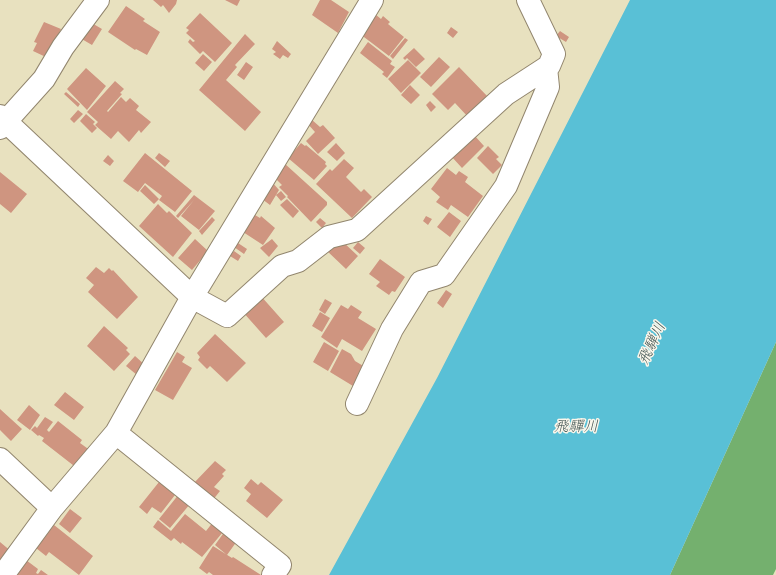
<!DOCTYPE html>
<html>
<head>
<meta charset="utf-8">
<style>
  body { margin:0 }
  canvas { display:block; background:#e8e1bf }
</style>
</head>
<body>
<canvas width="776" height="575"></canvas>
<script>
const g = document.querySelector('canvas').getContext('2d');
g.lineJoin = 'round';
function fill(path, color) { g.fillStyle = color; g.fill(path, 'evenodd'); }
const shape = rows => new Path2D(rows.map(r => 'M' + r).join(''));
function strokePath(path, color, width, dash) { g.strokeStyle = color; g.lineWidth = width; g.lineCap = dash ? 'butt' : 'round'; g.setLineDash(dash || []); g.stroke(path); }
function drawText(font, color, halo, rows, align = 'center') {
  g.font = font + ' "Architects Daughter","Klee One",sans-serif'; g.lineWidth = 3; g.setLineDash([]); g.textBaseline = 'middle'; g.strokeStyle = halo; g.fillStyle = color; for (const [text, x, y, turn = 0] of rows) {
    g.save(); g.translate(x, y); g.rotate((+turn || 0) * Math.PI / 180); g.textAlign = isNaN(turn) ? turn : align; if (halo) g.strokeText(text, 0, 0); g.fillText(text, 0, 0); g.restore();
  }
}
fill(shape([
  [776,342,776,569,773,575,670,575]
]), '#74b06e');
fill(shape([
  [630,0,776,0,776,342,670,575,329,575,437,378]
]), '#59c0d6');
fill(shape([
  [153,0,177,0,176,4,169,13,163,5,161,7],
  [225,0,240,0,237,6],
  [320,0,331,0,349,12,338,33,312,15],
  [126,6,145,19,143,21,160,32,147,55,136,49,135,50,108,32],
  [200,13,232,43,215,62,203,51,200,54,188,42,190,39,193,42,195,41,186,33,189,30,186,28],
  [375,14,381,19,383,16,390,22,388,24,404,37,389,56,360,34],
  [44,22,61,29,48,58,33,51,37,43,34,42],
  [90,22,102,29,92,45,80,38],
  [451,27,458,32,453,38,447,33],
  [560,31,569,37,566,42,556,36],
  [245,34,255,44,235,65,237,67,226,80,261,112,245,131,199,90],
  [405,38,408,40,393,59,390,56],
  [277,41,291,54,288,58,283,55,280,59,273,54,276,52,272,49],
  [368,42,392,61,390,64,395,67,387,78,382,74,384,72,360,53],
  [414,48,425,59,416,67,407,58,405,60,403,58],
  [203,54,212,62,204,71,195,63],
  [439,57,450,67,431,87,420,77],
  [408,60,421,73,401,93,388,79],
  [246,62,253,67,244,80,237,75],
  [459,67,489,98,469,118,455,103,448,110,432,94],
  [86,68,106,86,87,110,67,89],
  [115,81,124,89,120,93,122,94,107,111,108,112,121,97,126,102,130,98,139,106,136,110,151,122,141,133,139,130,129,142,118,131,111,139,95,125,98,122,87,112],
  [410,85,420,95,411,104,401,95],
  [66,92,80,104,78,107,64,94],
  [430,101,436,107,431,112,426,105],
  [78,110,83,114,74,123,70,119],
  [86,114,95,122,93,124,97,128,92,133,80,121],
  [311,119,320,127,323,125,335,138,318,154,306,141,315,132,307,123],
  [474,135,484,146,462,168,451,156],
  [301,143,305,146,306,145,326,162,325,164,327,166,314,180,288,158],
  [336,143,345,153,337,161,327,152],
  [488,146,499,157,496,159,502,165,493,174,477,158],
  [145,153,192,191,175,212,159,200,162,196,145,183,138,192,123,181],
  [159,153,170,161,165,167,155,158],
  [108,155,114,161,110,166,103,161],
  [344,159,354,168,346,177,361,192,364,189,372,197,352,218,316,184,330,169,332,171],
  [284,163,327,202,327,205,311,222,287,197,288,196,279,187,282,185,275,178],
  [447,168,456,175,459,171,468,177,465,182,483,196,468,217,451,205,448,210,436,202,440,197,431,189],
  [0,172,27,194,11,213,0,204],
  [272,182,279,190,270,205,262,199],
  [145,185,159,199,154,204,140,191],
  [281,191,286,197,281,201,276,195],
  [194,195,215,211,199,230,181,216,194,200,178,218,176,216],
  [287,199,299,211,293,218,280,205],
  [158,204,167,213,169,211,192,233,173,257,139,226],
  [449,212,461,221,450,237,437,227],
  [255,215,260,218,261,216,275,228,263,245,243,232],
  [426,216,432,219,428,225,423,221],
  [212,217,215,220,202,235,199,231],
  [320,218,326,223,322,228,316,222],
  [195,239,208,251,192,270,178,258],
  [272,239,278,246,269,257,260,248],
  [342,241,358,256,346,269,325,249],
  [358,242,365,248,360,254,353,248],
  [238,243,247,249,244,254,234,247],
  [234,251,241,256,238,261,230,256],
  [380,259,405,277,395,292,392,291,389,295,376,286,380,282,369,274],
  [96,267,104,273,109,268,112,271,113,270,138,297,117,319,88,292,94,285,86,278],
  [446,290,452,294,443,308,437,303],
  [260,295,284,322,266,338,242,311],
  [325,299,332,303,325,314,319,310],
  [341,305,348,309,351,305,362,312,358,318,376,329,362,351,342,339,337,348,321,337],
  [320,312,330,318,322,332,312,326],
  [104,326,128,348,126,350,130,354,114,371,87,346],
  [215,334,246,363,227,382,210,366,207,369,198,360,200,357,197,353],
  [324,342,339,351,328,371,313,362],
  [342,349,351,354,355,361,365,367,353,386,330,372],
  [177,352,185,357,182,362,192,368,173,400,155,390],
  [135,356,145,365,137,375,126,366],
  [65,392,84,407,74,420,54,405],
  [29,405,40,415,30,430,17,420],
  [0,409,22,429,11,441,0,430],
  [45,417,53,422,47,430,49,432,58,421,82,440,80,443,91,451,78,469,42,441,44,438,39,435,38,436,31,430,35,426,42,433,37,428],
  [215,461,226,470,222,474,224,476,214,487,220,491,212,501,192,485],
  [163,477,176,487,172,493,175,495,161,513,152,507,147,514,139,507],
  [251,479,258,485,261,482,283,500,267,518,246,501,251,494,244,488],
  [179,494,190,504,170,528,159,519],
  [70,509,82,518,70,533,59,524],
  [185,514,206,531,217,517,228,526,202,557,182,542,181,544,174,538,171,541,153,527,158,520,171,531],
  [54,525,93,556,79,575,49,552,46,556,36,548],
  [225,531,237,541,227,555,215,545],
  [0,542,12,552,0,568],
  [213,546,232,558,233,557,261,575,213,575,209,572,207,574,199,568],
  [26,560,38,569,36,573,38,574,41,570,48,575,14,575]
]), '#cf9580');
const minor = shape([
  [0,116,192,297,227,316,282,266,298,261,329,237,357,230,506,94,549,66,554,54,528,0],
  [0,128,44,79,63,47,98,0],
  [357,404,392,329,421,282,444,275,506,186,548,87,546,68],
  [116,433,280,565,273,575],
  [0,459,52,508],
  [3,575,52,508,116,433,192,297,372,0]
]);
strokePath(minor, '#92866e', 24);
strokePath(minor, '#fff', 22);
drawText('italic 15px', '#445755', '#fbf7ec', [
  ["飛騨川",653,344,-65],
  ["飛驒川",576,428]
]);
</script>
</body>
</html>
